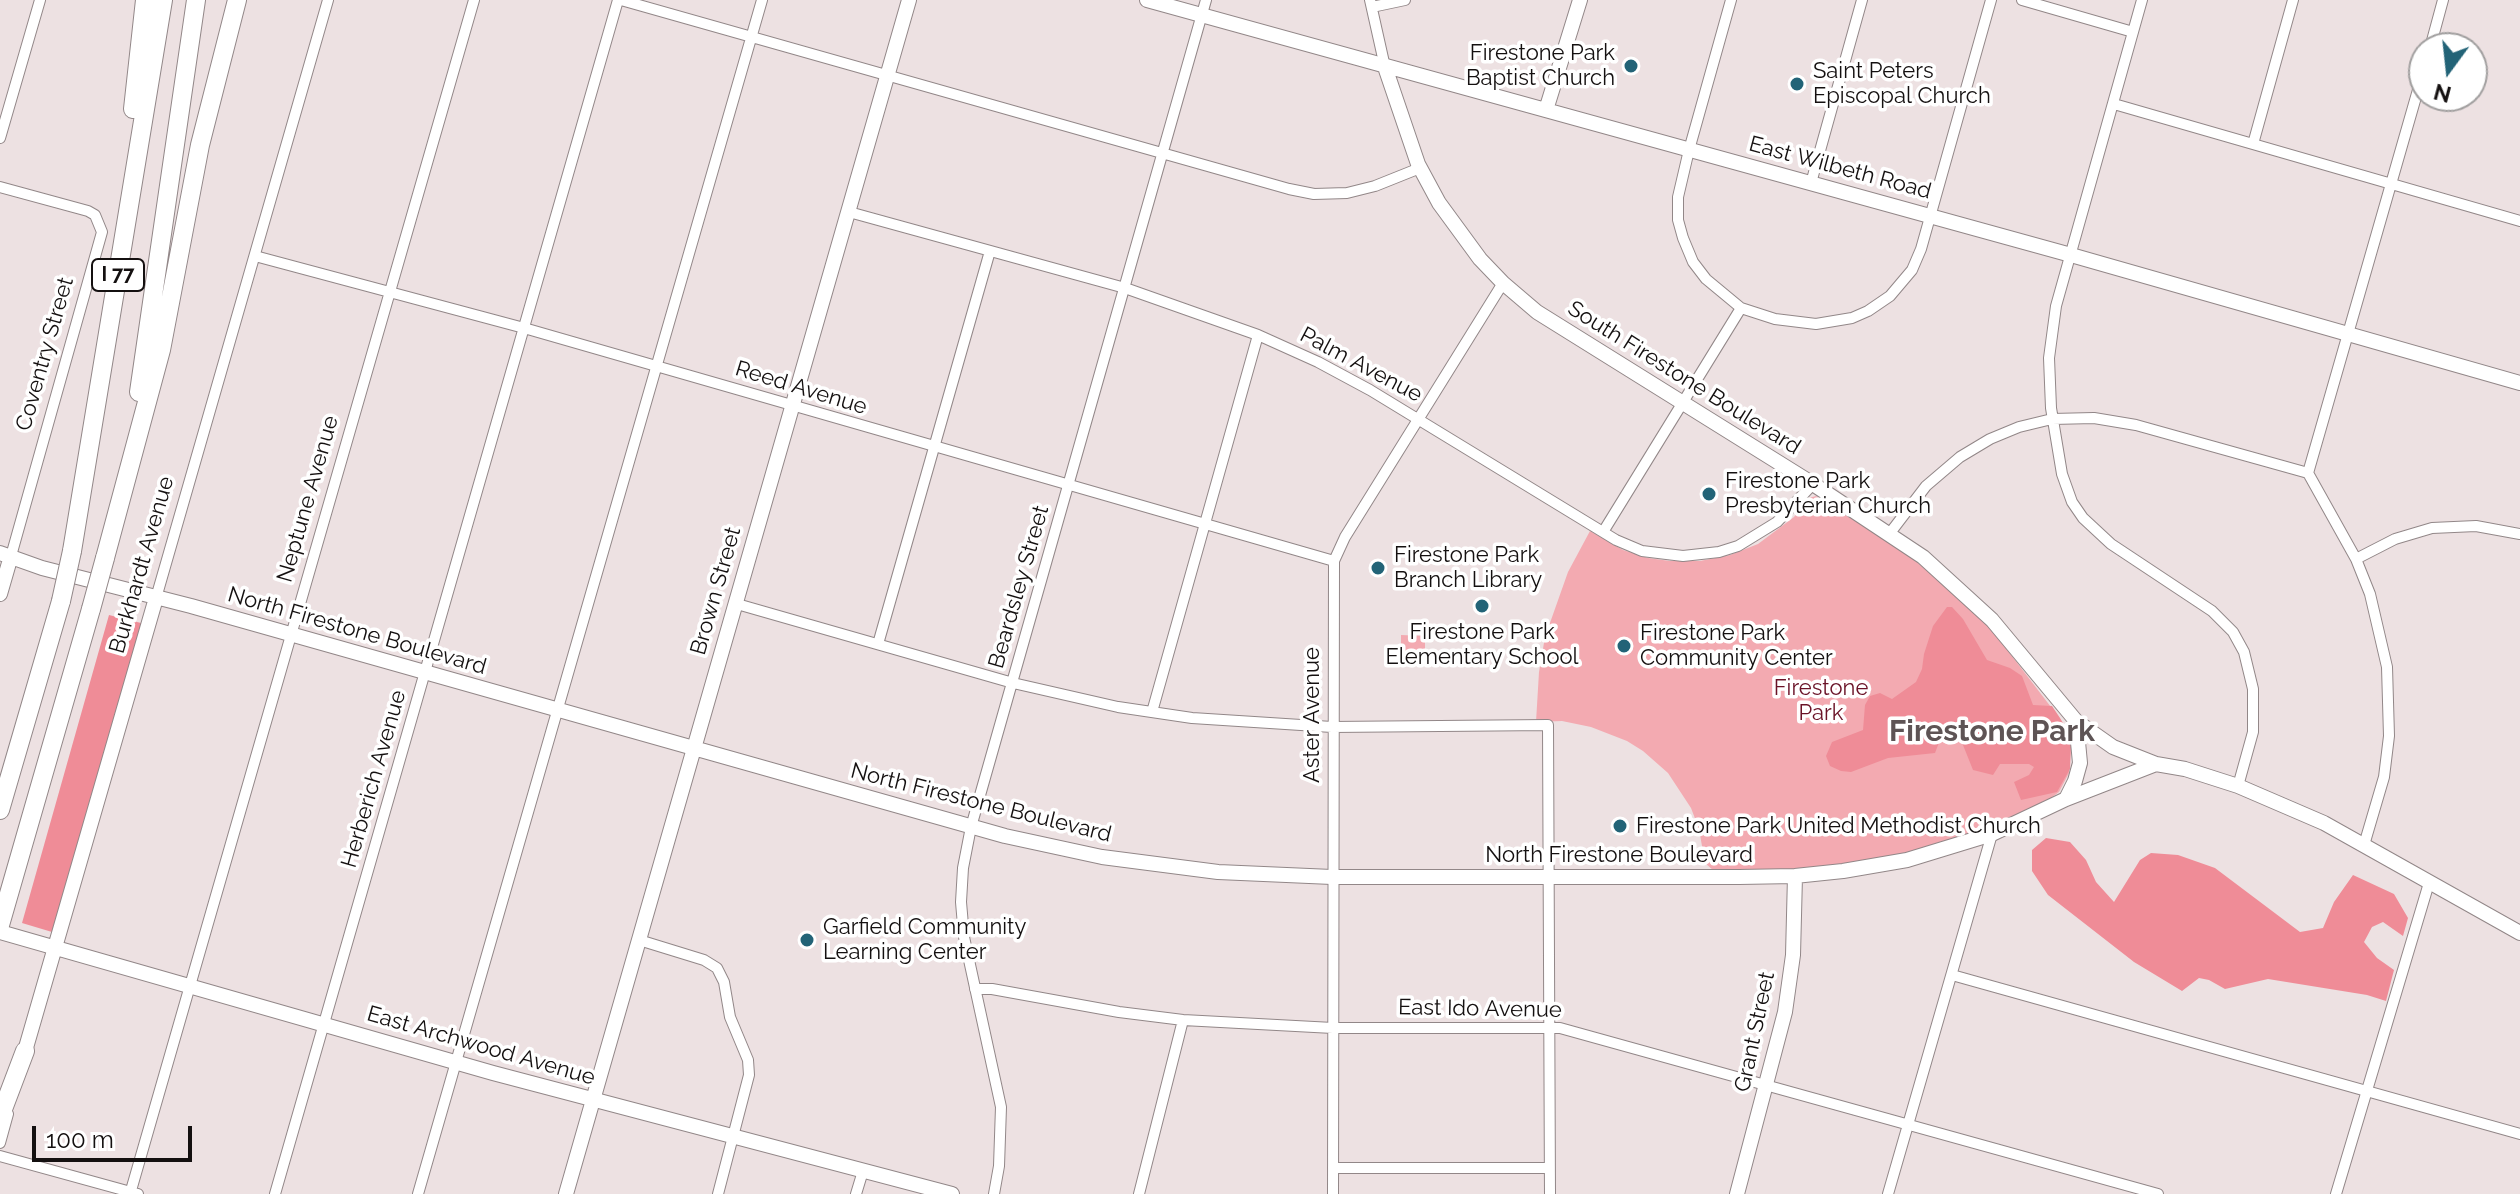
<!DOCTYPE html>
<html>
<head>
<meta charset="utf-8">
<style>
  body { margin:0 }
  #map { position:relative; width:2520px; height:1194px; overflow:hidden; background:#ede1e2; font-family:Raleway,sans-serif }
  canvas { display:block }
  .north { position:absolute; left:2408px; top:32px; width:80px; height:80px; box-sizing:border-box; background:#fff; border:2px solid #a19f9f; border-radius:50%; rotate:195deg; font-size:22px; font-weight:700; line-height:32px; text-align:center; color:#141010 }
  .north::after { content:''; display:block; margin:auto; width:28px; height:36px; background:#226377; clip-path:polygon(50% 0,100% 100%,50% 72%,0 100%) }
  .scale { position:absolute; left:32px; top:1126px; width:160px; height:36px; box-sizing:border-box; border:4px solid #141010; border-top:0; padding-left:10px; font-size:24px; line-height:28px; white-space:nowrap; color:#141010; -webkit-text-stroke:6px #fff; paint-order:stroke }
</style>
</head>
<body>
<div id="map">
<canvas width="2520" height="1194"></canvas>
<div class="north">N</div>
<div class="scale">100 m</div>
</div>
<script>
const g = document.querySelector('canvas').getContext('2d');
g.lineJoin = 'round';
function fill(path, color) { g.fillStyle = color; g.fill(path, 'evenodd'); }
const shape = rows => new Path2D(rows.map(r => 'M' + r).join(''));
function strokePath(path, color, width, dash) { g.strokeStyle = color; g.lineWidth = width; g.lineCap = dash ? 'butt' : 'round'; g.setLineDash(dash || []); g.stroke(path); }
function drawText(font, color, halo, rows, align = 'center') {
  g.font = font + ' Raleway,sans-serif'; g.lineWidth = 7; g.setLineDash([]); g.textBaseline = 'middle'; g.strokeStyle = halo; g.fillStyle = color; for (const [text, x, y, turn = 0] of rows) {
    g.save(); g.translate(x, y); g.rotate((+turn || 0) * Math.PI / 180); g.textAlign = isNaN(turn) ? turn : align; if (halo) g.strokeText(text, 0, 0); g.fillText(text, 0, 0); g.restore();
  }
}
fill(shape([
  [1816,496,1905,552,1965,603,1992,630,2067,728,2071,740,2069,773,2059,792,2043,804,1979,832,1895,857,1801,869,1714,871,1705,863,1699,829,1691,808,1668,773,1643,751,1627,741,1591,727,1562,721,1536,722,1539,672,1545,637,1568,572,1590,531,1623,550,1648,558,1670,561,1700,561,1730,555,1758,544,1794,517,1809,498],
  [1401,635,1425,636,1425,665,1401,665]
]), '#f3aab1');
fill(shape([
  [1947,607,1952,607,1963,619,1987,660,2010,668,2022,676,2033,705,2052,706,2060,718,2068,732,2071,747,2070,769,2057,792,2021,800,2014,782,2029,775,2034,767,2029,764,2000,764,1993,775,1973,770,1957,730,1951,728,1943,732,1935,753,1888,758,1851,772,1841,771,1830,766,1826,756,1832,742,1863,730,1865,705,1870,696,1880,693,1892,699,1916,682,1922,669,1924,654,1933,626],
  [109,615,145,624,52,932,22,923],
  [2046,838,2070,842,2086,860,2096,882,2114,902,2140,860,2151,853,2178,855,2215,868,2300,932,2323,928,2334,902,2353,875,2394,894,2408,918,2403,936,2383,922,2372,927,2364,942,2377,958,2394,970,2386,1001,2367,995,2268,979,2225,989,2209,980,2199,978,2182,991,2134,962,2048,895,2032,871,2032,850]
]), '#ef8c97');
const street = shape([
  [621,0,1289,189,1314,194,1347,193,1375,186,1420,168],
  [1370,0,1385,67],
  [1731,0,1689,150,1678,197,1678,220,1683,238,1693,262,1706,279,1741,308,1775,319,1816,324,1852,318,1868,311,1890,296,1912,270,1921,249,1991,0],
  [2022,0,2133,32],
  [2142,0,2056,306,2049,358,2051,408,2062,474,2072,502,2083,518,2111,544,2212,611,2233,632,2244,652,2253,689,2253,732,2238,786],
  [1372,7,1405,0],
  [2430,48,2443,0],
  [2114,104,2520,221],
  [0,138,40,0],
  [2253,144,2293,0],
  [1811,183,1862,0],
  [0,187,88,211,95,215,102,232,11,556],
  [849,212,1125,288,1258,335,1318,362,1370,390,1616,540,1642,551,1683,556,1719,552,1738,546,1777,522,1813,484],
  [255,256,524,328,1334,561],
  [2308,473,2424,69],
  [1603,532,1741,308],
  [1890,533,1926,486,1960,457,1990,439,2019,427,2052,419,2094,418,2136,425,2308,473,2356,559,2370,594,2387,667,2389,736,2384,777,2364,845],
  [2356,559,2395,539,2432,528,2476,526,2520,534],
  [156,598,328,0],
  [737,604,1013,683,1118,707,1192,718,1332,727,1548,725,1550,1194],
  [878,644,990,251],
  [1152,712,1258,335],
  [639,940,704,960,717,968,724,982,730,1017,748,1060,749,1075,718,1194],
  [1952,975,2520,1134],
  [975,989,992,989,1119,1012,1183,1020,1333,1028,1560,1028,2158,1194],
  [0,1143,8,1114],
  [0,1156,138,1194],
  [1333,1168,1549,1168],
  [130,1194,474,0],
  [275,1194,618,0],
  [418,1194,762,0],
  [856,1194,863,1171],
  [994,1194,999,1166,1001,1107,964,937,961,902,963,868,971,827,1206,0],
  [1139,1194,1183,1020],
  [1333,1194,1334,561,1345,537,1503,283],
  [1888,1194,1992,834],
  [2336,1194,2429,883]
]);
const secondary = shape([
  [1147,0,2071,255,2520,383],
  [1385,67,1418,164,1439,203,1480,259,1503,283,1537,312,1813,484,1923,557,1992,620,2076,721,2113,747,2156,764,2185,769,2238,786,2324,823,2520,933],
  [1546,110,1580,0],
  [0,553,42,568,191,606,1005,836,1102,857,1218,872,1332,877,1739,877,1795,876,1843,871,1907,860,1992,834,2066,799,2156,764],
  [0,594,11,556],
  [2066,799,2075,781,2080,763,2076,721],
  [0,932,493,1073,952,1194],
  [25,1051,156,598],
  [566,1194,909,0],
  [1737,1194,1785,1012,1793,955,1795,876]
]);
const highway = shape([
  [133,109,145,0],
  [139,392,196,0],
  [72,551,163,0],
  [105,558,161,350,200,145,237,0],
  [0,810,61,601],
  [0,925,91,609],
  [0,1117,25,1051]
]);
strokePath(street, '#928788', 12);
strokePath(secondary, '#928788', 16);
strokePath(highway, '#928788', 20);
strokePath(street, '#fff', 10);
strokePath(secondary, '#fff', 14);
strokePath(highway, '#fff', 18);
const highwayBridge = shape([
  [61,601,72,551],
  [91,609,105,558]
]);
strokePath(highwayBridge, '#928788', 20, []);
strokePath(highwayBridge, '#fff', 18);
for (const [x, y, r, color] of [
  [1631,66,8,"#226377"],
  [1797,84,8,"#226377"],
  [1709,494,8,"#226377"],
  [1378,568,8,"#226377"],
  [1482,606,8,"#226377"],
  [1624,646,8,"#226377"],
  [1620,826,8,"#226377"],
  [807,940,8,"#226377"]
]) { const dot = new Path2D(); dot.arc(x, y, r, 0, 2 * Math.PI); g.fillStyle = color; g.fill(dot); strokePath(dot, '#fff', 3); }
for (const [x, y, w] of [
  [118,275,52]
]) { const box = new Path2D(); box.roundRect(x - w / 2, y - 16, w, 32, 6); g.fillStyle = '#fff'; g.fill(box); strokePath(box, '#141010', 2); }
drawText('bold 20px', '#141010', null, [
  ["I 77",118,275]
]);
drawText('22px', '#141010', '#fff', [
  ["Firestone Park",1615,53,"right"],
  ["Baptist Church",1615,78,"right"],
  ["Saint Peters",1813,71],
  ["Episcopal Church",1813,96],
  ["Firestone Park",1725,481],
  ["Presbyterian Church",1725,506],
  ["Firestone Park",1394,555],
  ["Branch Library",1394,580],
  ["Firestone Park",1482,632,"center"],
  ["Elementary School",1482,657,"center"],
  ["Firestone Park",1640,633],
  ["Community Center",1640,658],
  ["Firestone Park United Methodist Church",1636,826],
  ["Garfield Community",823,927],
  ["Learning Center",823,952]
], 'left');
drawText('22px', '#141010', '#fff', [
  ["East Wilbeth Road",1840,168,15],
  ["Coventry Street",45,354,-74],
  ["Palm Avenue",1361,365,28],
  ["South Firestone Boulevard",1684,378,32],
  ["Reed Avenue",801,388,17],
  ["Neptune Avenue",308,499,-74],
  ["Burkhardt Avenue",142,565,-74],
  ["Beardsley Street",1019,587,-74],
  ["Brown Street",716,591,-74],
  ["North Firestone Boulevard",357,631,16],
  ["Aster Avenue",1312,715,-90],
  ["Herberich Avenue",374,779,-74],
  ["North Firestone Boulevard",981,803,14],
  ["North Firestone Boulevard",1619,855],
  ["East Ido Avenue",1480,1009,1],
  ["Grant Street",1755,1032,-78],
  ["East Archwood Avenue",481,1046,16]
]);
drawText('22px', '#6a1227', '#fff', [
  ["Firestone",1821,688],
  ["Park",1821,713]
]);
drawText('bold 30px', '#5e5455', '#fff', [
  ["Firestone Park",1992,732]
]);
</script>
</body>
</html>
